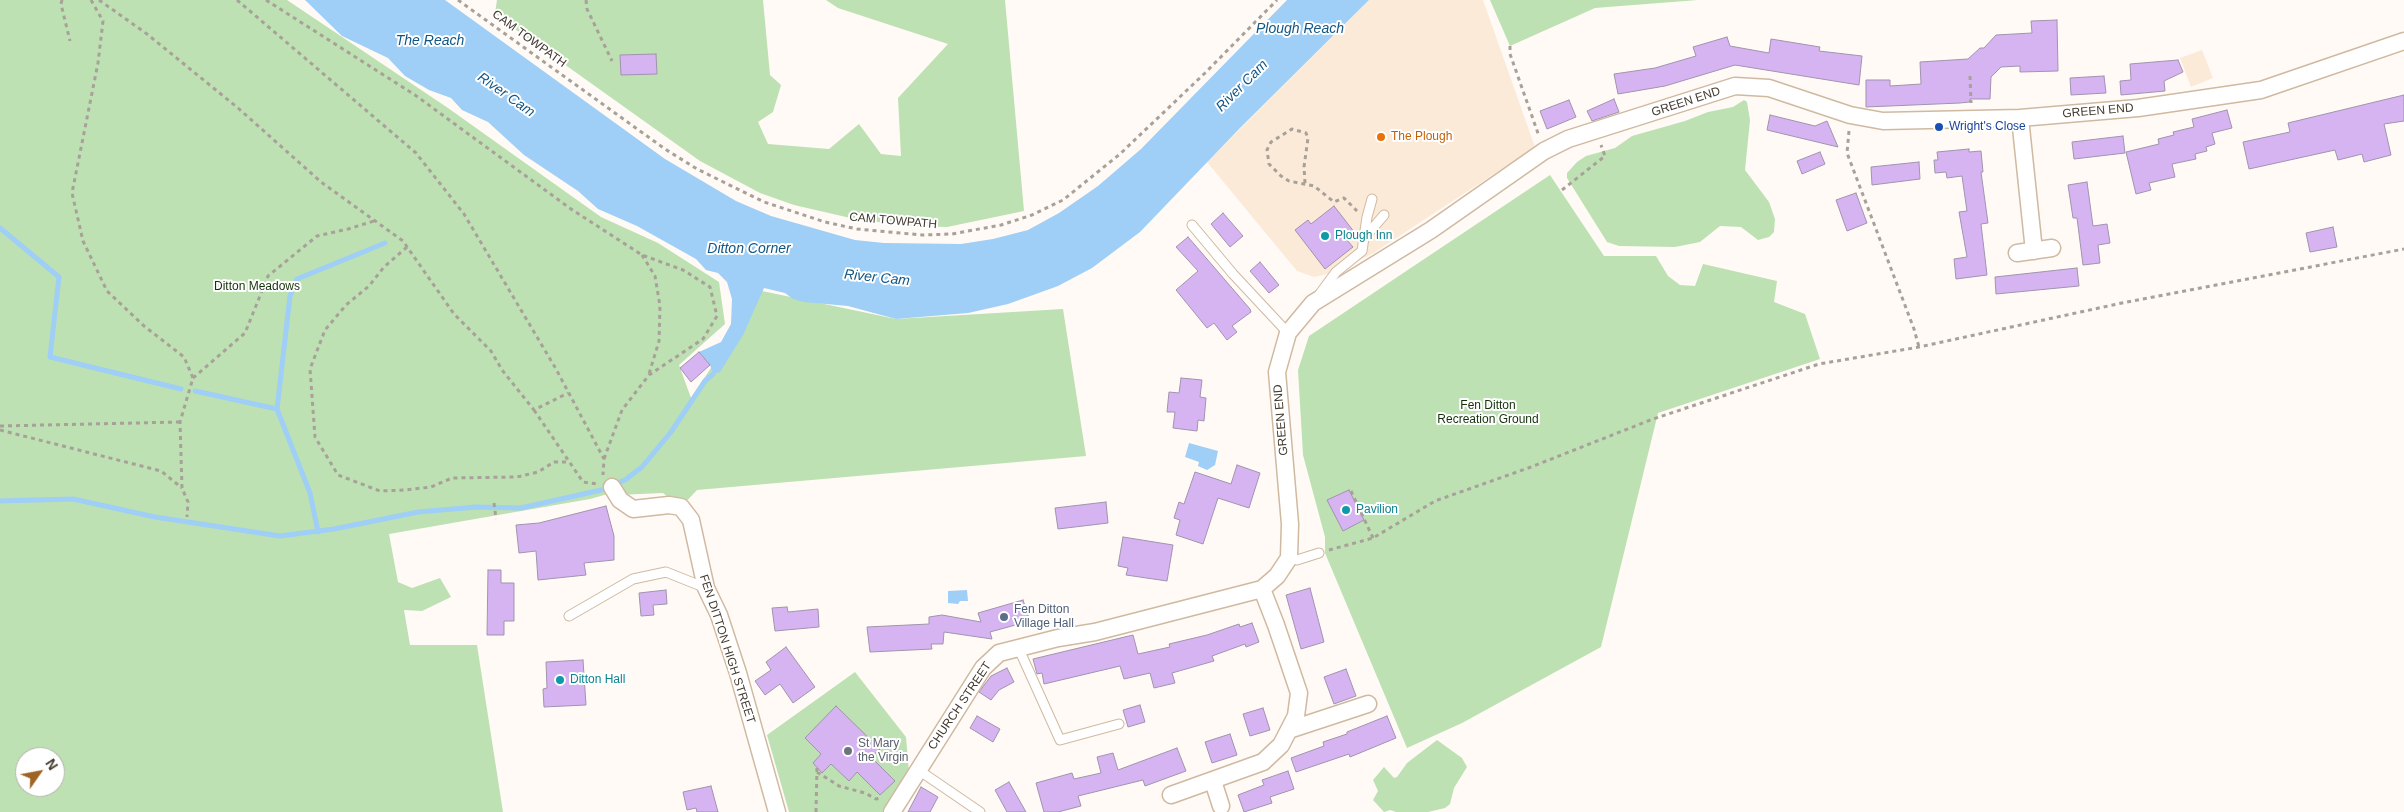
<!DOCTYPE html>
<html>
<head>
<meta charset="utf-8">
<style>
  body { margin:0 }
  #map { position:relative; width:2404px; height:812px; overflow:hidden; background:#fffaf5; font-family:Arial,sans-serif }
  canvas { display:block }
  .north { position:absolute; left:15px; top:747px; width:50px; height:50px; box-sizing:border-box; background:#fff; border:1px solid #b3b0ac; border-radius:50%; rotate:57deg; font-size:14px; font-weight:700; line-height:20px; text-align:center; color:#42392f }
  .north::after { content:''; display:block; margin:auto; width:18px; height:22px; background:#9f6325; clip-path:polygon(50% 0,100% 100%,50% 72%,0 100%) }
</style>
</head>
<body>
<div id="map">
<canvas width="2404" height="812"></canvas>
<div class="north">N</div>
</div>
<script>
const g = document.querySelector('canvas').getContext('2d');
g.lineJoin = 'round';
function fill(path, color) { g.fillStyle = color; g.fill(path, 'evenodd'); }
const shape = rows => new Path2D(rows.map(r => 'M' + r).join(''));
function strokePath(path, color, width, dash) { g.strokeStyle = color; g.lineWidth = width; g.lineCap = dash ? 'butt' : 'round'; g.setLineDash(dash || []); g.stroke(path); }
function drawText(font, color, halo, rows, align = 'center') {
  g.font = font + ' Arial,sans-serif'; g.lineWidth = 4; g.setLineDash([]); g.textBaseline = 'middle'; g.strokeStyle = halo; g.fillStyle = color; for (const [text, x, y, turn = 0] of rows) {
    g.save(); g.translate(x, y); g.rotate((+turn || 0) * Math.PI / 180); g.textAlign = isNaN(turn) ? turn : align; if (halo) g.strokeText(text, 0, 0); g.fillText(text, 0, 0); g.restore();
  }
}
fill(shape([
  [1369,0,1483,0,1535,147,1372,254,1336,272,1314,277,1297,271,1207,162],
  [2202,50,2213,78,2191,87,2180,58]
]), '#fcead8');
fill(shape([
  [0,0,287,0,448,108,601,217,658,243,719,282,725,324,679,365,691,398,762,291,896,319,1063,309,1086,456,697,490,681,507,663,493,617,495,622,490,590,499,389,534,398,582,412,588,440,578,451,597,422,611,404,610,410,645,477,645,503,812,0,812],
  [25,757,55,757,55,787,25,787],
  [497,0,763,0,770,75,781,85,773,112,758,122,768,144,829,149,859,124,881,154,901,156,898,98,948,44,838,8,826,0,1005,0,1024,211,947,227,914,226,859,220,794,205,760,193,700,161,515,29,495,13],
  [1490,0,1698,0,1595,8,1510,46],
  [1744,100,1747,102,1750,120,1745,170,1769,202,1775,219,1774,232,1769,237,1758,240,1741,227,1720,226,1700,242,1675,247,1619,246,1607,242,1567,178,1567,173,1577,162,1586,156,1615,148,1632,136,1685,121,1708,112,1733,107],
  [1550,175,1604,256,1656,256,1668,276,1680,285,1695,286,1703,264,1777,281,1774,302,1805,314,1820,359,1658,413,1601,647,1462,723,1407,748,1325,553,1325,537,1303,455,1298,370,1309,336],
  [855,672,906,737,909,772,884,812,789,812,767,735],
  [1437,740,1462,758,1467,767,1454,788,1450,804,1445,808,1428,812,1396,812,1390,810,1384,812,1373,800,1378,791,1373,780,1384,767,1394,778,1397,777,1407,763]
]), '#bde1b3');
fill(shape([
  [305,0,445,0,665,159,736,201,771,216,855,240,884,243,961,244,993,239,1028,230,1059,213,1098,186,1141,149,1287,0,1369,0,1240,128,1140,232,1092,268,1058,286,1008,304,968,313,896,319,848,306,804,302,793,299,785,293,764,288,743,335,720,372,713,374,710,365,699,352,721,342,731,324,732,299,727,282,718,273,706,270,696,259,637,226,598,209,578,191,524,155,488,122,462,110,451,98,429,90,405,76,388,58,342,36],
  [1189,443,1218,451,1215,465,1207,470,1198,466,1199,462,1185,457],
  [967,590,968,601,960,601,958,604,948,603,948,591]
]), '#9fcef6');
strokePath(shape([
  [0,228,59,277,50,357,181,389],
  [195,391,277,409,310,493,318,532],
  [277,409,290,296,297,279,385,243],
  [615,484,625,480,642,467,671,432,705,381,713,374],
  [0,501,73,499,155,517,280,536,334,529,418,512,476,507,521,508,601,490]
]), '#9fcef6', 5);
const building = shape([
  [2057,20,2058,71,2020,72,2020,66,2001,67,1991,77,1990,99,1970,99,1970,102,1960,103,1866,107,1866,80,1890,80,1890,86,1921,84,1920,62,1968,59,1980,48,1984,48,1996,35,2032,33,2031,21,2057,20],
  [1727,37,1730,46,1769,53,1771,39,1820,47,1819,51,1862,56,1859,85,1735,65,1665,86,1618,94,1614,74,1655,68,1696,56,1693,47,1727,37],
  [656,54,657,74,621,75,620,55,656,54],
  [2178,60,2183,72,2164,81,2165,91,2121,95,2120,81,2131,80,2130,64,2178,60],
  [2104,76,2106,93,2071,95,2070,78,2104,76],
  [2404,95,2404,121,2384,124,2391,155,2364,162,2362,154,2338,160,2335,150,2249,169,2243,142,2290,132,2288,123,2404,95],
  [1614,99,1619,112,1592,121,1587,111,1614,99],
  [1569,100,1576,117,1547,129,1540,111,1569,100],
  [2227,110,2232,128,2212,133,2215,144,2206,147,2207,151,2195,154,2196,159,2172,164,2175,177,2149,183,2151,190,2136,194,2126,152,2159,144,2158,139,2174,135,2173,132,2194,127,2192,119,2227,110],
  [1770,115,1815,126,1827,121,1838,147,1767,130,1770,115],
  [2123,136,2125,153,2074,159,2072,142,2123,136],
  [1969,149,1969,152,1981,151,1983,172,1981,172,1988,223,1981,224,1987,275,1956,279,1954,259,1967,257,1959,212,1967,211,1962,176,1947,178,1946,172,1935,173,1934,160,1938,160,1937,152,1969,149],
  [1820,152,1825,164,1802,174,1797,161,1820,152],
  [1919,162,1920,179,1872,185,1871,167,1919,162],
  [2087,182,2093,226,2107,224,2110,243,2098,245,2100,263,2083,265,2077,218,2073,218,2068,185,2087,182],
  [1856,193,1867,223,1847,231,1836,200,1856,193],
  [1334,206,1355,233,1346,239,1353,247,1325,269,1295,230,1308,220,1311,224,1334,206],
  [1223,213,1243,236,1230,247,1211,224,1223,213],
  [2333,227,2337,247,2310,252,2306,233,2333,227],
  [1188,237,1250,309,1251,312,1232,326,1237,332,1227,340,1214,323,1207,328,1176,290,1198,271,1176,247,1188,237],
  [1260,262,1279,285,1269,293,1250,271,1260,262],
  [2077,268,2079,286,1996,294,1995,277,2077,268],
  [699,352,710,365,691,382,680,368,699,352],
  [1181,378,1202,380,1200,397,1206,398,1204,421,1198,420,1197,431,1173,428,1175,412,1167,412,1169,392,1179,393,1181,378],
  [1237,465,1260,473,1249,508,1218,498,1203,544,1176,535,1180,520,1174,518,1179,502,1184,504,1195,472,1231,484,1237,465],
  [1349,490,1364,520,1343,531,1327,500,1349,490],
  [1106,502,1108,523,1058,529,1055,508,1106,502],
  [606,506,614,536,614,560,584,563,586,575,538,580,536,551,519,553,516,525,539,523,606,506],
  [1123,537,1173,545,1167,581,1126,575,1128,568,1118,566,1123,537],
  [488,570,501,570,501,583,514,583,514,621,504,621,504,635,487,635,488,570],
  [1310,588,1324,642,1301,649,1286,595,1310,588],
  [666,590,667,604,653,605,654,615,641,616,639,593,666,590],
  [1023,600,1030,621,990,632,992,639,944,632,943,644,931,644,932,649,870,652,867,627,929,624,929,617,942,615,981,622,978,613,1023,600],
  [787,607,788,612,818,609,819,627,775,631,772,608,787,607],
  [1252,623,1259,642,1246,647,1245,644,1212,656,1214,661,1172,673,1175,683,1154,688,1150,673,1124,679,1120,666,1044,684,1042,673,1037,674,1033,659,1133,635,1138,654,1170,647,1169,644,1207,635,1239,624,1240,627,1252,623],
  [786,647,815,687,793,703,780,684,765,695,755,681,771,670,766,662,786,647],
  [583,660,586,705,544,707,543,689,547,688,546,662,583,660],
  [1007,668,1014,682,999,690,991,700,979,692,991,676,1007,668],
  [1346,669,1356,696,1334,704,1324,677,1346,669],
  [1140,705,1145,722,1128,727,1123,710,1140,705],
  [836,706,880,749,871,757,895,781,880,795,857,772,849,781,831,764,822,773,813,763,821,754,805,738,836,706],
  [1263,708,1270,730,1250,736,1243,714,1263,708],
  [977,716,1000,729,993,742,970,728,977,716],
  [1387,716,1396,738,1350,757,1349,754,1296,772,1291,758,1324,746,1323,742,1347,734,1347,732,1387,716],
  [1230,734,1237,755,1212,763,1205,742,1230,734],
  [1177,748,1186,771,1145,786,1143,780,1078,796,1081,806,1058,812,1044,812,1036,783,1072,773,1074,779,1101,773,1097,757,1113,753,1118,770,1177,748],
  [1288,771,1294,789,1270,797,1272,803,1244,812,1238,795,1264,785,1262,780,1288,771],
  [1009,782,1026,812,1007,812,995,790,1009,782],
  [711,786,718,812,697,812,696,808,687,810,683,792,711,786],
  [921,787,938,797,930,812,908,812,921,787]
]);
fill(building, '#d6b4f2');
strokePath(building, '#a193ae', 1);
const lane = shape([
  [1192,225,1233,274,1288,333],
  [1366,236,1384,215],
  [1319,295,1336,272,1362,251,1367,217,1372,199],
  [1289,558,1297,560,1319,553],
  [569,616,633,579,666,572,706,588],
  [1018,647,1060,740,1119,724],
  [917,769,980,812]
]);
const street = shape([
  [2020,118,2034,251],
  [2017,253,2052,248],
  [612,487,620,500,633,509,669,505,681,507,691,520,706,588,719,615,738,673,777,812],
  [1289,730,1368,704],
  [1213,781,1221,806],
  [1171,795,1263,762,1281,745,1296,716,1299,693,1276,625,1262,589],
  [892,812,983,668,999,653,1058,638,1095,632,1262,589,1277,576,1289,558,1290,524,1277,372,1288,333,1313,303,1431,230,1544,151,1568,139,1735,86,1769,88,1850,115,1883,121,2020,118,2138,108,2261,90,2404,41]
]);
strokePath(lane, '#d0b9a1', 11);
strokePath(street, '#d0b9a1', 19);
strokePath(shape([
  [62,0,61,4,70,41],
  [91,0,103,21,98,63,72,193,83,241,107,291,144,326,184,357,193,378,180,422,182,488,188,502,187,517],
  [99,0,147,34,238,108,321,182,403,241,454,314,491,351,502,370,534,410,568,393],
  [237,0,416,153,464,214,556,369,604,459,603,475],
  [266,0,415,95,571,209,642,255,683,270,710,287,717,316,703,339,649,375,622,410,604,459],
  [458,0,665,149,697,169,764,202,825,222,857,229,922,235,952,234,1001,225,1032,215,1063,200,1120,154,1205,73,1277,0],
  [586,0,587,9,612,61],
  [1510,46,1510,54,1539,136],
  [1970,76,1971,103],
  [1849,131,1847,153,1914,329,1919,347],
  [1305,183,1304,167,1308,138,1306,133,1292,129,1271,142,1267,150,1269,164,1281,176,1289,181,1314,186,1334,202,1344,198,1357,211],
  [1562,190,1605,156,1601,145],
  [407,247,384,267,369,286,346,305,325,330,310,369,315,437,338,475,380,491,405,490,431,487,452,478,517,477,538,472,554,462,570,462],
  [642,255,655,276,660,306,659,341,649,374],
  [193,378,245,333,268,276,317,236,348,229,374,221],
  [534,410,583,482,598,484],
  [0,426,180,422],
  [0,430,161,471,182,488],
  [1351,491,1373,538],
  [494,503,496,519],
  [1329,550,1373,538,1435,501,1531,467,1653,419,1819,364,1919,347,2122,303,2404,249],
  [817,772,839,786,865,793,876,799,882,798],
  [816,812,817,767]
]), '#a8a199', 3, [4, 4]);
strokePath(lane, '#fff', 9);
strokePath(street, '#fff', 16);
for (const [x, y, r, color] of [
  [1939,127,5,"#1a4fb4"],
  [1381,137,5,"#e8710a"],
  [1325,236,5,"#0f9aa8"],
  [1346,510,5,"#0f9aa8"],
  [1004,617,5,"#5c6f8a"],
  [560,680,5,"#0f9aa8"],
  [848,751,5,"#6b7280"]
]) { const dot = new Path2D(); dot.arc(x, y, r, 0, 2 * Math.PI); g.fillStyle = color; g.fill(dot); strokePath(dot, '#fff', 2); }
drawText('12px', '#42392f', '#fff', [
  ["CAM TOWPATH",529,39,36],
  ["GREEN END",1686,102,-18],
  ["GREEN END",2098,111,-5],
  ["CAM TOWPATH",893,221,5],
  ["GREEN END",1281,420,-95],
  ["FEN DITTON HIGH STREET",727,649,72],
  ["CHURCH STREET",960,706,-56]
]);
drawText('12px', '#164399', '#fff', [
  ["Wright's Close",1949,127]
], 'left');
drawText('12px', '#c56008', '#fff', [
  ["The Plough",1391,137]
], 'left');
drawText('12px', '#0d838f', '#fff', [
  ["Plough Inn",1335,236],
  ["Pavilion",1356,510],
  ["Ditton Hall",570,680]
], 'left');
drawText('12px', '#14320a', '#fff', [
  ["Ditton Meadows",257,287],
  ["Fen Ditton",1488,406],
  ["Recreation Ground",1488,420]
]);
drawText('12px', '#4e5e75', '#fff', [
  ["Fen Ditton",1014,610],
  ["Village Hall",1014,624]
], 'left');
drawText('12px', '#5b616d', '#fff', [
  ["St Mary",858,744],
  ["the Virgin",858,758]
], 'left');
drawText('italic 14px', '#125684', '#fff', [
  ["Plough Reach",1300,29],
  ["The Reach",430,41],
  ["River Cam",1242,86,-45],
  ["River Cam",506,95,35],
  ["Ditton Corner",749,249],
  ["River Cam",877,278,6]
]);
</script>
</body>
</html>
